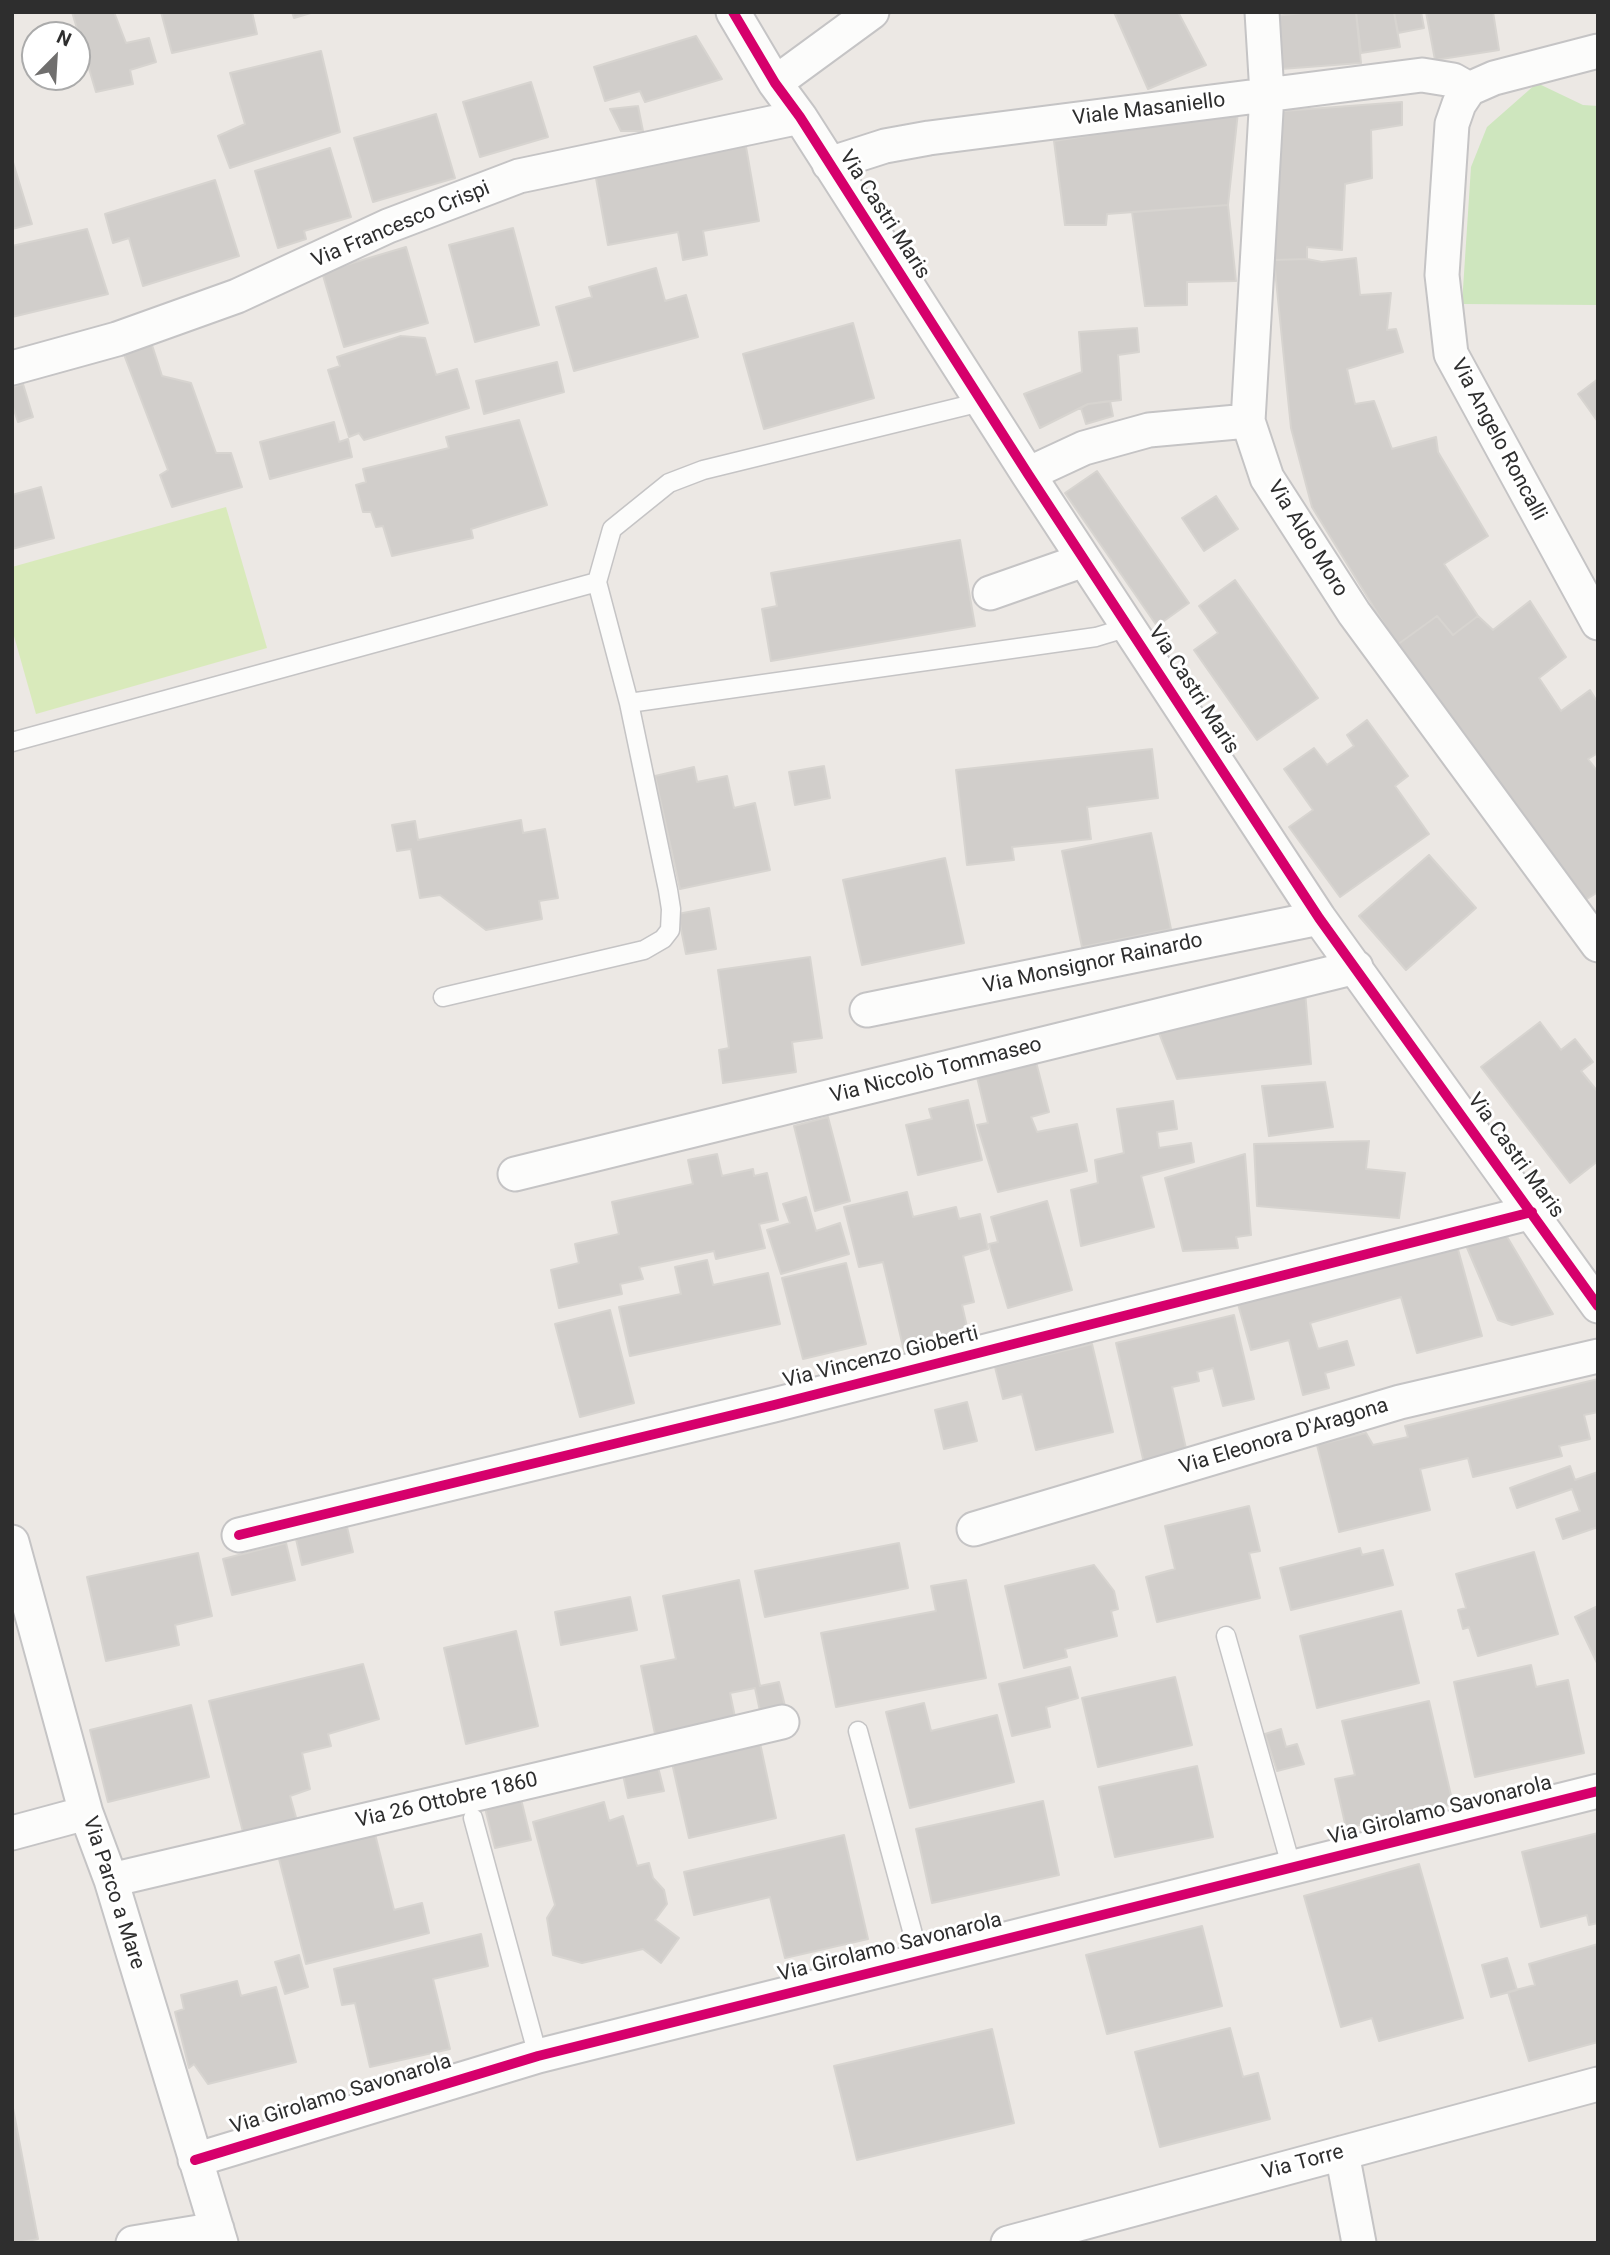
<!DOCTYPE html>
<html>
<head>
<meta charset="utf-8">
<style>
  body { margin:0 }
  #map { position:relative; width:1610px; height:2255px; overflow:hidden; background:#ece8e4; font-family:Roboto,sans-serif }
  canvas { display:block }
  .frame { position:absolute; inset:0; border:14px solid #2e2e2e; pointer-events:none }
  .north { position:absolute; left:21px; top:21px; width:70px; height:70px; box-sizing:border-box; background:#fff; border:2px solid #ababab; border-radius:50%; rotate:24deg; font-size:19px; font-weight:700; line-height:28px; text-align:center; color:#2e2e2e }
  .north::after { content:''; display:block; margin:auto; width:24px; height:32px; background:#706f6e; clip-path:polygon(50% 0,100% 100%,50% 72%,0 100%) }
</style>
</head>
<body>
<div id="map">
<canvas width="1610" height="2255"></canvas>
<div class="frame"></div>
<div class="north">N</div>
</div>
<script>
const g = document.querySelector('canvas').getContext('2d');
g.lineJoin = 'round';
function fill(path, color) { g.fillStyle = color; g.fill(path, 'evenodd'); }
const shape = rows => new Path2D(rows.map(r => 'M' + r).join(''));
function strokePath(path, color, width, dash) { g.strokeStyle = color; g.lineWidth = width; g.lineCap = dash ? 'butt' : 'round'; g.setLineDash(dash || []); g.stroke(path); }
function drawText(font, color, halo, rows, align = 'center') {
  g.font = font + ' Roboto,sans-serif'; g.lineWidth = 6; g.setLineDash([]); g.textBaseline = 'middle'; g.strokeStyle = halo; g.fillStyle = color; for (const [text, x, y, turn = 0] of rows) {
    g.save(); g.translate(x, y); g.rotate((+turn || 0) * Math.PI / 180); g.textAlign = isNaN(turn) ? turn : align; if (halo) g.strokeText(text, 0, 0); g.fillText(text, 0, 0); g.restore();
  }
}
fill(shape([
  [1537,83,1583,105,1598,106,1598,305,1462,304,1471,167,1487,127]
]), '#cee6be');
fill(shape([
  [226,507,267,648,36,714,12,629,12,567]
]), '#d9eabb');
const building = shape([
  [72,12,114,12,126,43,149,38,156,62,130,70,133,84,96,92,72,12],
  [161,12,252,12,257,34,172,53,161,12],
  [292,12,314,12,294,18,292,12],
  [1114,12,1178,12,1206,65,1148,89,1114,12],
  [1312,12,1356,12,1361,63,1281,69,1275,16,1312,12],
  [1356,12,1394,12,1400,47,1361,53,1356,12],
  [1394,12,1421,12,1424,28,1398,33,1394,12],
  [1426,12,1493,12,1499,50,1435,60,1426,12],
  [696,36,722,79,645,102,640,91,605,101,594,67,696,36],
  [321,51,340,132,230,168,218,136,245,124,230,73,321,51],
  [531,82,548,137,480,157,463,102,531,82],
  [1402,102,1402,125,1371,130,1372,178,1345,184,1342,250,1307,247,1307,259,1274,260,1283,111,1402,102],
  [638,106,643,131,621,131,610,109,638,106],
  [1238,112,1228,205,1107,214,1106,225,1065,225,1054,141,1238,112],
  [436,114,455,178,373,202,354,138,436,114],
  [745,141,759,221,703,231,707,255,683,260,678,232,608,245,594,167,745,141],
  [330,148,351,217,304,231,306,239,278,248,255,171,330,148],
  [12,159,32,224,12,229,12,159],
  [215,180,239,256,143,286,129,238,113,243,105,214,215,180],
  [1228,205,1236,281,1187,282,1187,305,1145,306,1132,212,1228,205],
  [513,228,539,325,475,342,449,245,513,228],
  [87,229,108,294,12,317,12,246,87,229],
  [406,247,428,323,344,347,322,272,406,247],
  [1356,258,1360,295,1391,293,1387,330,1396,329,1403,352,1347,369,1355,404,1374,401,1392,449,1436,437,1438,452,1488,536,1444,564,1478,616,1453,635,1437,616,1397,645,1312,507,1291,428,1274,260,1307,259,1322,262,1356,258],
  [656,268,665,301,686,295,698,337,574,371,556,307,592,297,589,287,656,268],
  [853,323,874,398,764,429,743,354,853,323],
  [1137,328,1139,352,1118,355,1121,400,1088,404,1040,428,1024,394,1082,372,1079,332,1137,328],
  [401,336,425,338,436,375,457,369,469,408,364,440,359,433,349,437,328,370,340,366,337,357,401,336],
  [152,345,162,376,191,383,216,453,231,453,242,487,172,507,160,475,168,470,123,352,152,345],
  [557,362,564,392,484,414,476,381,557,362],
  [1598,379,1598,422,1578,394,1598,379],
  [23,384,33,417,18,422,12,404,12,387,23,384],
  [1110,401,1113,416,1086,424,1081,408,1088,404,1110,401],
  [519,420,547,505,471,529,473,538,392,556,383,526,376,527,371,512,363,512,356,485,366,482,363,469,449,448,446,437,519,420],
  [334,422,339,442,348,439,352,457,270,479,260,442,334,422],
  [1097,471,1189,603,1157,626,1065,493,1097,471],
  [41,487,54,538,12,549,12,495,41,487],
  [1216,496,1238,529,1204,551,1182,518,1216,496],
  [960,540,975,626,771,661,762,609,777,606,771,573,960,540],
  [1235,580,1318,698,1257,740,1194,650,1218,633,1199,606,1235,580],
  [1530,601,1566,657,1539,678,1561,711,1590,690,1598,703,1598,753,1588,759,1598,772,1598,892,1579,904,1397,645,1437,616,1453,635,1478,616,1493,630,1530,601],
  [1367,720,1408,776,1395,786,1429,834,1340,897,1289,827,1313,810,1284,769,1314,748,1327,765,1354,746,1347,735,1367,720],
  [1152,749,1158,798,1087,807,1091,839,1012,847,1014,860,967,865,956,770,1152,749],
  [824,766,830,798,795,805,789,772,824,766],
  [694,767,697,782,727,776,734,808,755,803,770,870,680,889,655,776,694,767],
  [521,820,523,833,545,829,558,898,539,901,542,919,486,930,440,895,420,898,411,849,397,851,392,825,415,821,418,840,521,820],
  [1151,833,1171,929,1082,947,1062,851,1151,833],
  [1429,855,1476,908,1406,970,1359,916,1429,855],
  [945,858,964,943,862,965,843,880,945,858],
  [709,908,716,949,686,954,678,914,709,908],
  [810,957,822,1038,792,1042,796,1072,723,1083,719,1050,729,1048,718,970,810,957],
  [1305,991,1311,1064,1177,1079,1157,1028,1305,991],
  [1540,1022,1561,1050,1575,1039,1593,1062,1581,1071,1598,1092,1598,1161,1570,1183,1481,1067,1540,1022],
  [1036,1062,1049,1112,1031,1117,1037,1132,1077,1124,1087,1171,998,1192,977,1125,988,1123,977,1077,1036,1062],
  [1325,1082,1333,1127,1269,1136,1262,1086,1325,1082],
  [968,1100,982,1160,918,1175,906,1125,932,1119,929,1109,968,1100],
  [1173,1101,1177,1129,1157,1132,1159,1148,1191,1143,1194,1162,1141,1176,1154,1227,1081,1246,1071,1190,1098,1183,1095,1160,1124,1153,1117,1109,1173,1101],
  [828,1117,850,1201,815,1211,794,1126,828,1117],
  [1369,1141,1366,1169,1405,1173,1399,1218,1257,1206,1254,1144,1369,1141],
  [717,1154,722,1176,753,1169,754,1176,767,1173,778,1220,759,1224,765,1248,716,1259,714,1251,639,1267,643,1279,620,1284,622,1294,559,1308,551,1270,579,1263,575,1244,619,1234,612,1202,693,1184,688,1160,717,1154],
  [1245,1154,1251,1235,1236,1237,1238,1248,1183,1251,1165,1178,1245,1154],
  [907,1192,913,1217,956,1207,959,1219,980,1214,988,1249,963,1256,974,1302,962,1305,970,1340,905,1355,883,1262,859,1267,844,1207,907,1192],
  [806,1197,816,1231,840,1223,849,1254,781,1274,767,1230,790,1223,783,1204,806,1197],
  [1047,1201,1072,1290,1008,1308,989,1244,998,1242,991,1217,1047,1201],
  [1503,1230,1553,1314,1512,1325,1498,1320,1465,1243,1503,1230],
  [1454,1235,1482,1336,1417,1353,1401,1297,1310,1323,1318,1349,1347,1341,1354,1365,1325,1373,1329,1388,1303,1395,1289,1340,1251,1350,1238,1304,1295,1288,1454,1235],
  [707,1260,713,1285,768,1273,780,1324,630,1356,619,1307,681,1294,675,1267,707,1260],
  [846,1263,866,1344,803,1359,782,1278,846,1263],
  [610,1310,634,1403,580,1417,555,1324,610,1310],
  [1234,1315,1254,1399,1223,1406,1213,1368,1197,1372,1199,1381,1172,1387,1187,1453,1144,1463,1116,1343,1234,1315],
  [1092,1344,1113,1432,1036,1450,1022,1394,1003,1399,995,1367,1092,1344],
  [1598,1379,1598,1412,1584,1415,1590,1439,1559,1446,1562,1456,1473,1477,1468,1458,1420,1469,1430,1510,1339,1532,1317,1445,1366,1433,1373,1445,1408,1437,1405,1426,1598,1379],
  [967,1402,977,1441,944,1449,935,1410,967,1402],
  [1570,1466,1575,1480,1598,1472,1598,1527,1563,1539,1556,1519,1580,1511,1572,1489,1517,1508,1510,1488,1570,1466],
  [1249,1506,1260,1551,1249,1553,1260,1598,1157,1622,1146,1577,1175,1569,1165,1526,1249,1506],
  [347,1527,353,1552,302,1565,296,1539,347,1527],
  [286,1543,295,1580,232,1595,223,1559,286,1543],
  [899,1543,908,1588,765,1617,755,1571,899,1543],
  [1360,1548,1362,1555,1383,1550,1393,1585,1291,1610,1280,1568,1360,1548],
  [1534,1552,1558,1634,1478,1656,1469,1627,1463,1629,1458,1610,1466,1608,1456,1574,1534,1552],
  [198,1553,212,1616,175,1625,179,1645,106,1661,87,1577,198,1553],
  [1094,1565,1114,1591,1118,1609,1111,1611,1117,1636,1065,1649,1067,1657,1024,1668,1005,1586,1094,1565],
  [739,1580,760,1686,779,1682,785,1706,760,1711,755,1688,730,1693,735,1717,655,1734,641,1666,676,1659,663,1596,739,1580],
  [966,1580,986,1678,836,1707,821,1633,936,1611,931,1586,966,1580],
  [630,1597,637,1630,561,1645,555,1612,630,1597],
  [1598,1606,1598,1665,1575,1617,1598,1606],
  [1401,1611,1419,1683,1317,1708,1300,1636,1401,1611],
  [516,1631,538,1726,466,1744,444,1648,516,1631],
  [363,1664,379,1719,328,1734,331,1746,302,1753,310,1789,290,1796,297,1821,243,1832,209,1701,363,1664],
  [1531,1665,1536,1687,1568,1680,1584,1753,1475,1777,1454,1682,1531,1665],
  [1070,1667,1078,1698,1046,1707,1050,1727,1012,1736,999,1684,1070,1667],
  [1175,1677,1192,1745,1098,1767,1082,1698,1175,1677],
  [1429,1701,1453,1804,1346,1828,1335,1779,1355,1775,1342,1721,1429,1701],
  [924,1703,931,1731,997,1715,1014,1782,910,1808,886,1712,924,1703],
  [191,1705,209,1777,108,1802,90,1730,191,1705],
  [1281,1729,1286,1747,1297,1744,1304,1764,1277,1771,1265,1734,1281,1729],
  [760,1743,776,1818,689,1838,672,1763,760,1743],
  [657,1763,664,1791,628,1798,622,1770,657,1763],
  [1197,1766,1213,1837,1115,1857,1099,1787,1197,1766],
  [520,1795,531,1840,495,1848,484,1804,520,1795],
  [1043,1801,1059,1875,932,1903,916,1829,1043,1801],
  [604,1802,609,1821,623,1816,637,1866,649,1863,653,1878,664,1890,667,1904,655,1920,679,1938,661,1963,643,1949,582,1963,553,1955,547,1918,555,1905,533,1822,604,1802],
  [374,1830,394,1910,422,1903,429,1933,306,1964,278,1855,374,1830],
  [1598,1833,1598,1923,1589,1925,1587,1915,1541,1927,1522,1852,1598,1833],
  [844,1835,868,1939,785,1958,770,1897,694,1915,684,1872,844,1835],
  [1419,1864,1463,2018,1379,2041,1372,2018,1341,2027,1304,1896,1419,1864],
  [1202,1926,1222,2006,1107,2034,1086,1955,1202,1926],
  [481,1934,488,1966,433,1979,450,2049,370,2067,355,2003,342,2005,334,1969,481,1934],
  [1598,1944,1598,2042,1529,2061,1508,1992,1535,1985,1529,1964,1598,1944],
  [299,1955,308,1987,285,1994,275,1962,299,1955],
  [1507,1958,1517,1990,1491,1997,1482,1965,1507,1958],
  [237,1981,241,1996,276,1987,296,2062,208,2084,194,2064,189,2068,175,2012,184,2009,181,1995,237,1981],
  [1230,2028,1243,2077,1258,2073,1270,2119,1160,2147,1135,2052,1230,2028],
  [992,2029,1014,2123,857,2160,834,2066,992,2029],
  [12,2103,38,2239,16,2243,12,2243,12,2103]
]);
fill(building, '#d1cecb');
strokePath(building, '#d7d4d0', 2);
const service = shape([
  [629,703,1096,637,1129,627],
  [12,742,597,582],
  [443,997,644,950,663,939,670,930,671,909,668,890,629,703,597,582,612,529,669,483,703,470,981,402],
  [1226,1636,1292,1869],
  [858,1731,920,1960],
  [473,1818,538,2056]
]);
const minor = shape([
  [733,12,775,83,800,117,1028,474,1319,918,1598,1306],
  [1262,12,1267,94,1248,421,1267,478,1354,613,1598,945],
  [1598,51,1494,78,1469,89,1459,104,1452,124,1442,275,1451,354,1598,623],
  [775,83,872,12],
  [829,164,885,146,929,138,1422,75,1453,80,1469,89],
  [12,368,117,339,237,296,388,226,519,176,800,117],
  [1028,474,1084,448,1149,430,1248,421],
  [990,593,1084,560],
  [867,1010,1319,918],
  [515,1174,1356,967],
  [974,1529,1400,1402,1598,1356],
  [239,1535,774,1405,1532,1212],
  [12,1542,86,1813,111,1880,221,2243],
  [12,1833,86,1813],
  [111,1880,782,1722],
  [1342,2153,1359,2243],
  [195,2160,538,2056,1598,1791],
  [133,2243,217,2229],
  [1008,2243,1598,2084]
]);
strokePath(service, '#c5c4c5', 21);
strokePath(minor, '#c5c4c5', 37);
strokePath(service, '#fcfcfb', 18);
strokePath(minor, '#fcfcfb', 33);
strokePath(shape([
  [733,12,775,83,800,117,1028,474,1319,918,1598,1306],
  [239,1535,774,1405,1532,1212],
  [195,2160,538,2056,1598,1791]
]), '#d6006c', 10);
drawText('21px', '#2e2e2e', '#fff', [
  ["Viale Masaniello",1149,110,-7],
  ["Via Castri Maris",884,215,57],
  ["Via Francesco Crispi",401,225,-23],
  ["Via Angelo Roncalli",1498,440,62],
  ["Via Aldo Moro",1307,539,58],
  ["Via Castri Maris",1193,690,57],
  ["Via Monsignor Rainardo",1093,964,-12],
  ["Via Niccolò Tommaseo",936,1071,-14],
  ["Via Castri Maris",1515,1156,54],
  ["Via Vincenzo Gioberti",881,1358,-14],
  ["Via Eleonora D'Aragona",1284,1437,-17],
  ["Via 26 Ottobre 1860",447,1801,-13],
  ["Via Girolamo Savonarola",1440,1811,-14],
  ["Via Parco a Mare",113,1893,72],
  ["Via Girolamo Savonarola",890,1948,-14],
  ["Via Girolamo Savonarola",341,2095,-17],
  ["Via Torre",1303,2163,-15]
]);
</script>
</body>
</html>
